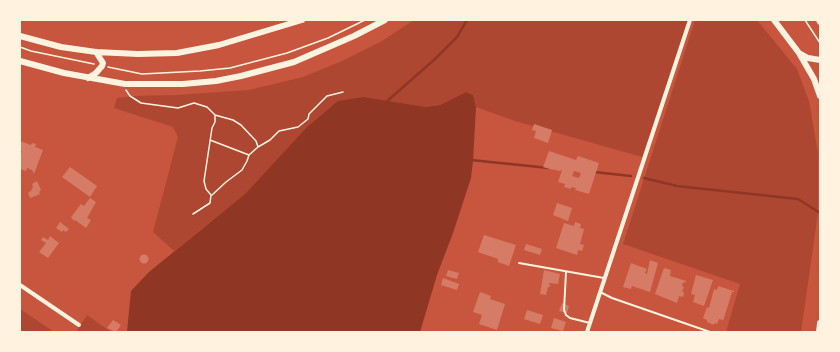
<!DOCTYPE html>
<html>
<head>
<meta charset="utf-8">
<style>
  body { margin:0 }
  #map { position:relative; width:840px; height:352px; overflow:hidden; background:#c8553d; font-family:Bitter,serif }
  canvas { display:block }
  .frame { position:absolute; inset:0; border:21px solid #fff3e0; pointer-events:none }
</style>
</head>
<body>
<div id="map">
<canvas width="840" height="352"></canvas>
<div class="frame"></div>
</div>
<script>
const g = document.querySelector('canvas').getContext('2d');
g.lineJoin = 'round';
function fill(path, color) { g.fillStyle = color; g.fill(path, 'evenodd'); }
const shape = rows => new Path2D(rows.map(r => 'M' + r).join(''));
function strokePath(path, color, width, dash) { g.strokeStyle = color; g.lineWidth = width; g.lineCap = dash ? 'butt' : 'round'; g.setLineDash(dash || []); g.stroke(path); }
fill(shape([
  [414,20,689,20,642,157,515,121,476,107,473,95,466,92,440,105,426,107,364,97,306,128,245,194,174,251,153,232,178,137,173,127,114,108,117,98,134,96,176,95,249,90,303,77,342,61,382,41],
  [695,20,757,20,797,69,809,101,818,153,818,213,801,332,726,332,740,284,623,244],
  [20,309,54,332,20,332],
  [87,315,111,332,76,332]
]), '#ae4732');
fill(shape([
  [466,92,473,95,476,107,473,161,471,178,453,233,437,275,420,332,127,332,131,291,149,272,245,194,306,128,338,101,364,97,426,107,440,105]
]), '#8f3625');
strokePath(shape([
  [385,103,435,59,457,37,467,20],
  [471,160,549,168],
  [594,172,631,176],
  [644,178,677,186,798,199,820,213]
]), '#8f3625', 2.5);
fill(shape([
  [534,124,552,130,548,143,534,138,536,131,532,130],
  [20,141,31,145,32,143,36,144,35,147,43,150,34,174,32,170,27,168,26,171,20,169,20,156,22,151,20,151],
  [549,151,576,160,578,156,599,163,589,194,575,190,576,188,571,187,571,189,564,187,565,184,558,182,562,170,559,171,553,169,553,170,543,167],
  [574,171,581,173,579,178,572,176],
  [70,167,97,186,90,197,62,177],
  [37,181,41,190,39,192,40,194,30,198,28,193,31,191,33,187,32,184],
  [90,198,96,202,87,218,91,220,86,228,75,220,74,221,71,217,81,204,84,206],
  [557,203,572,208,568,221,553,215],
  [60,222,69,229,66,232,63,230,62,232,56,228],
  [575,222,581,224,580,228,584,229,580,244,584,245,582,251,578,250,577,255,556,248,564,223,574,226],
  [484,235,516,245,509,266,498,262,498,259,478,252],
  [50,236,59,243,48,258,39,252,46,243,41,240,43,237,48,240],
  [526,244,542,249,540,255,524,250],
  '139.5 259a4.5 4.5 0 1 1 9 0a4.5 4.5 0 1 1-9 0Z',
  [650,260,658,263,650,292,632,286,631,289,623,287,631,263,647,269,645,273,647,274],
  [664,268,671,270,670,276,686,281,685,283,683,282,682,286,684,287,682,292,684,292,683,297,679,296,677,303,655,294],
  [448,270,459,273,457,279,446,276],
  [544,270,560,274,558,284,549,283,550,287,548,287,546,295,540,294],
  [696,275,713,280,704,306,693,302,695,295,691,294],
  [443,278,459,284,457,290,441,285],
  [718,286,734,291,734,292,732,292,724,318,723,320,719,319,717,324,714,323,714,325,707,322,707,320,703,318,707,307,709,308,714,289,717,290],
  [480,292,491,296,490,299,505,304,497,330,479,324,482,315,473,312],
  [562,303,569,306,567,313,559,311],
  [527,310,543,315,540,324,524,319],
  [554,318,566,322,563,331,551,328],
  [113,320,121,325,116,332,107,328]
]), '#d67c66');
strokePath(shape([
  [805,20,820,43],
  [20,47,31,51,94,64],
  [108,67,142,74,200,71,230,68,287,53,328,38,365,20],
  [126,90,130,96,141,103,178,108,194,103,207,107,215,115,215,122,212,128,204,181,206,189,211,195,210,203,193,214],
  [215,115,233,120,241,125,256,141,258,147],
  [210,140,249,155],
  [212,195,226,182,242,170,247,161,249,155,258,147,270,140,279,131,298,127,308,119,309,114,327,96,343,92]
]), '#fff3e0', 1.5);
strokePath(shape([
  [519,263,604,278],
  [566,272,564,310,566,315,570,318,590,323],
  [600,292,612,298,710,332]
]), '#fff3e0', 2);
strokePath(shape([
  [20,285,79,325],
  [587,332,690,20]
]), '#fff3e0', 4);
strokePath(shape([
  [774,20,799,53,814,79,820,96],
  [819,20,820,22],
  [20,36,61,47,96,52,138,54,177,53,219,45,302,20],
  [799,53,808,58,820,60],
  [20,61,64,73,125,84,183,84,216,81,241,76,294,62,354,36,385,20],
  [88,78,96,73,102,66,103,63,96,52],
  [819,332,820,323]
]), '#fff3e0', 6);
</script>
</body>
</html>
